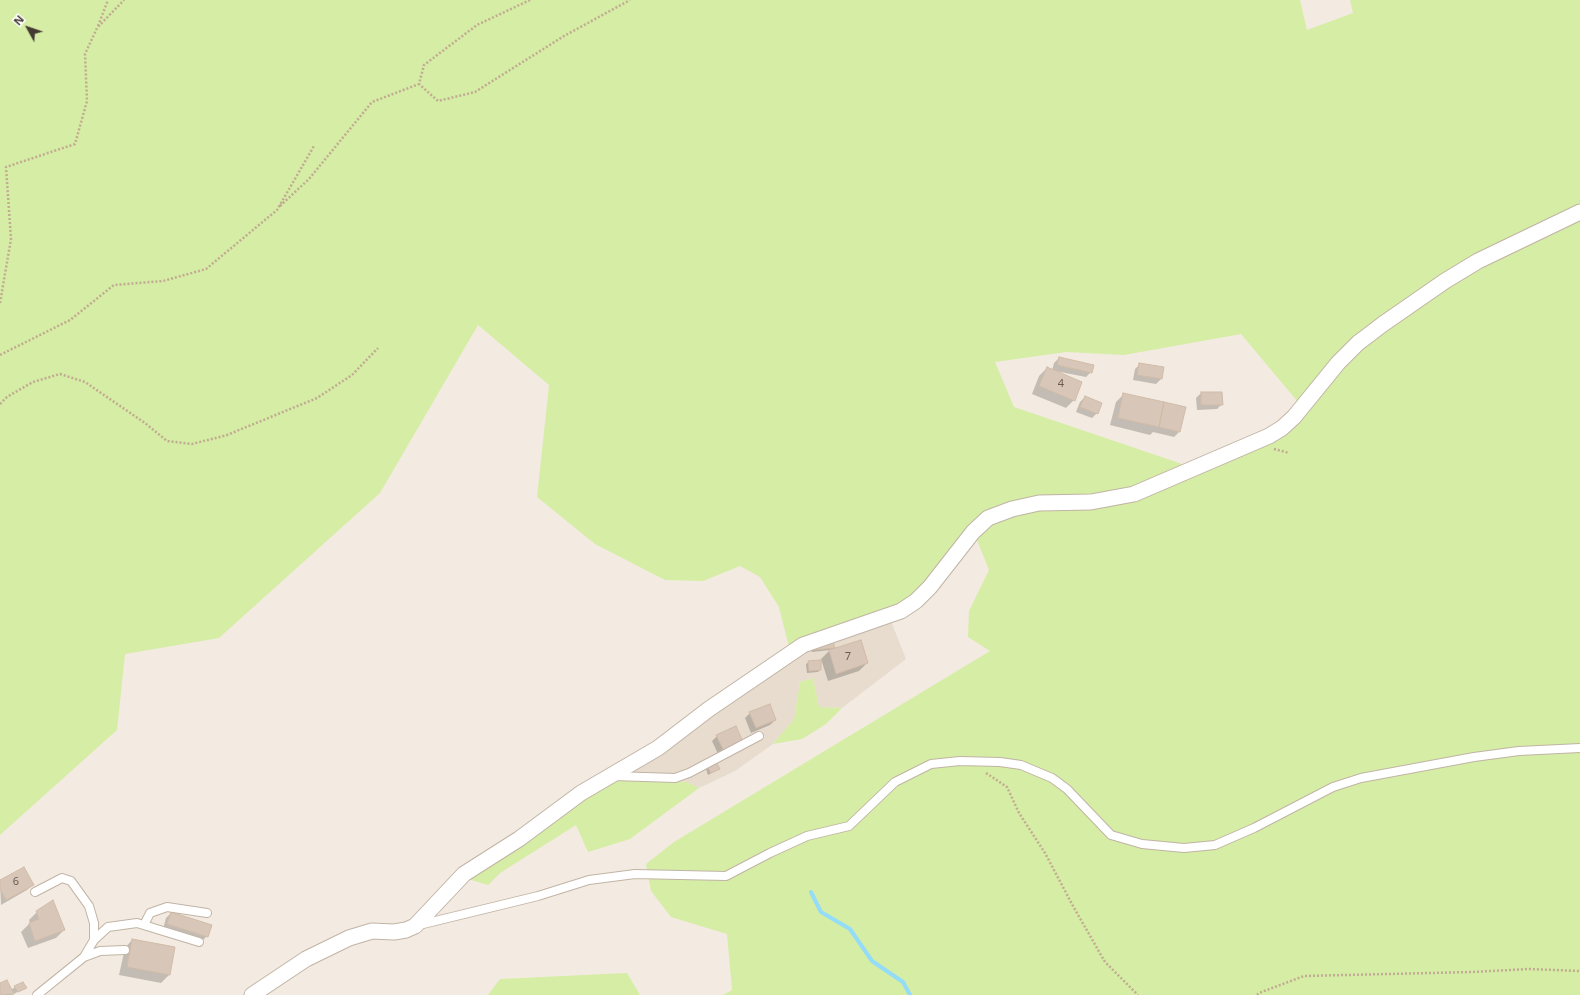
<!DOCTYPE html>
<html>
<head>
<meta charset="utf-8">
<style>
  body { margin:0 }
  #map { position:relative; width:1580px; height:995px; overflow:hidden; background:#f3ebe1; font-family:"Noto Sans",sans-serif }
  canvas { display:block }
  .north { position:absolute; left:8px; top:8px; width:40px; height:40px; -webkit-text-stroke:3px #fff; paint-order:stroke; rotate:310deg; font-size:11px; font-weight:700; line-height:16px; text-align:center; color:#443a31 }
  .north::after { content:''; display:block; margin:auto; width:14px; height:18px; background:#443a31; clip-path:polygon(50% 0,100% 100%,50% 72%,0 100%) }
</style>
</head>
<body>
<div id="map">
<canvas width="1580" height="995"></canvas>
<div class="north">N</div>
</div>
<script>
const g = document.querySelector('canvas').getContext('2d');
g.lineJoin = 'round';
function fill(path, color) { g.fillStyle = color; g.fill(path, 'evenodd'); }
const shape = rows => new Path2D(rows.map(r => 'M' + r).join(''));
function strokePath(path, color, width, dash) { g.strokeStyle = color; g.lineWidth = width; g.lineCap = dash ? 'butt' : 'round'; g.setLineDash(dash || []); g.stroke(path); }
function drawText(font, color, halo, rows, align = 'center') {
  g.font = font + ' "Noto Sans",sans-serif'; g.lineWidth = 3.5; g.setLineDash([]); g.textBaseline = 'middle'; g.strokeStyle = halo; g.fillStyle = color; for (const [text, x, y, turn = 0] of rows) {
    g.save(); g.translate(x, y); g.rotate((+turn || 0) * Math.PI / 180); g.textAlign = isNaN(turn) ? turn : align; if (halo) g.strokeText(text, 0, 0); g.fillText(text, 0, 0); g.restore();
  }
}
fill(shape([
  [887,611,906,659,842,708,819,707,813,678,800,682,794,719,773,744,735,771,699,788,687,782,635,780,610,782,775,661]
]), '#e7dcce');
fill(shape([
  [0,0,1300,0,1307,30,1353,13,1350,0,1580,0,1580,208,1447,273,1298,402,1241,334,1124,355,1066,352,995,362,1014,407,1188,466,1125,492,997,510,945,559,907,602,789,647,779,607,760,577,740,566,703,581,665,580,595,544,537,497,549,385,478,325,380,493,219,638,125,654,117,730,0,835],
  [1580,216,1580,995,723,995,732,990,727,934,671,917,651,891,646,864,674,842,990,651,968,637,969,611,989,570,975,535,983,527,1018,511,1090,505,1261,444,1338,366,1462,275],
  [813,678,819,707,842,708,826,724,802,739,773,744,794,719,800,682],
  [635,780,687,782,699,788,630,839,588,852,576,825,500,873,488,885,465,878,610,782],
  [627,973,640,995,488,995,500,979]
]), '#d5eda4');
fill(shape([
  [1059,358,1091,372,1086,377,1055,371,1074,400,1066,408,1032,394,1039,376,1047,368,1052,371,1054,363],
  [1140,364,1161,379,1156,384,1133,380,1135,369],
  [1201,393,1222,404,1217,409,1197,410,1196,398],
  [1124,394,1184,408,1179,432,1174,437,1153,432,1150,435,1110,425,1116,402],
  [1085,397,1097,413,1092,418,1076,412,1080,402],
  [831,640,835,649,867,663,859,671,828,681,821,659,830,650,812,652,811,649],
  [809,662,820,670,818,672,807,673,806,664],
  [750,713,775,720,770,725,751,733,745,718],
  [717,736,742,742,719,756,712,741],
  [708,766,719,769,708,775,706,769],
  [0,881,32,885,27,890,1,905],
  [37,912,64,930,56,938,28,948,21,932,30,923,29,920],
  [171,913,207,936,202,941,163,929,166,918],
  [132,940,174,948,169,975,161,983,119,975,125,948],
  [0,984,11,990,15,987,25,988,12,995,0,995]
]), '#0003');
strokePath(shape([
  [811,892,821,912,850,929,872,961,903,982,910,995]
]), '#94dcf8', 4);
const building = shape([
  [1059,357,1094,365,1092,373,1057,365,1059,357],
  [1139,363,1164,367,1162,379,1137,375,1139,363],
  [1047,367,1082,382,1075,401,1039,386,1047,367],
  [1201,392,1222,392,1223,405,1201,405,1201,392],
  [1123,393,1164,402,1159,427,1118,418,1123,393],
  [1085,396,1102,403,1098,414,1080,407,1085,396],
  [1164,402,1186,407,1180,432,1159,427,1164,402],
  [832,639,835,648,814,650,813,646,832,639],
  [861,640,868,663,836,674,829,650,861,640],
  [821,660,821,670,809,671,808,661,821,660],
  [770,704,776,720,756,728,749,712,770,704],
  [736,726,743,742,724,751,716,735,736,726],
  [716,762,720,769,711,773,707,766,716,762],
  [24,867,34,885,6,900,0,889,0,880,24,867],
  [53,900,65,930,35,941,29,923,39,919,36,911,53,900],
  [171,912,212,925,208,937,167,924,171,912],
  [132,939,175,947,170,975,127,967,132,939],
  [7,980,14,994,0,995,0,983,7,980],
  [23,982,27,988,18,992,14,986,23,982]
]);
fill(building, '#d8c7b8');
strokePath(building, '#d1bba7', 1);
const service = shape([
  [613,776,675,778,689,773,759,736],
  [35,892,62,878,71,881,89,906,94,923,94,940,84,957,37,995],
  [144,925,150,913,167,907,207,913],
  [419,925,538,896,589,880,635,874,726,876,770,853,807,836,849,826,895,782,931,764,960,761,1000,762,1021,765,1052,778,1067,789,1111,835,1142,844,1184,848,1215,845,1254,828,1333,787,1361,778,1474,757,1519,751,1580,748],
  [94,940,108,927,137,923,199,942],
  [84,957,100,951,125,950]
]);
const minor = shape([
  [252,995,306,959,349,938,372,931,394,932,406,930,415,926,464,874,519,839,581,793,658,748,709,709,803,645,901,611,916,601,930,587,973,532,988,518,1012,509,1039,503,1091,502,1134,494,1269,436,1282,428,1294,417,1338,363,1358,343,1383,324,1445,281,1478,261,1580,212]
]);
strokePath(service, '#c1b4a5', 10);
strokePath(minor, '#c1b4a5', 17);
strokePath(shape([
  [530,0,477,25,424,65,419,84,438,101,475,92,564,36,630,0],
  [98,26,108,0],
  [280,206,309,179,372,102,419,84],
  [0,303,11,239,6,167,75,144,87,101,85,54,97,28,124,0],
  [0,355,70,320,114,285,163,281,206,269,277,210,314,146],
  [0,404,7,397,33,382,60,374,85,382,145,423,167,441,192,444,227,435,317,398,352,375,378,348],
  [1274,449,1289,453],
  [986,773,1007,787,1019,813,1045,853,1073,906,1105,962,1138,995],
  [1257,995,1259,993,1304,976,1472,972,1529,969,1580,971]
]), '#c2ab92', 2.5, [2, 2]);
strokePath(service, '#fff', 8);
strokePath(minor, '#fff', 15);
drawText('11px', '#695d53', null, [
  ["4",1061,384],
  ["7",848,657],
  ["6",16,882]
]);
</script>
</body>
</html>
